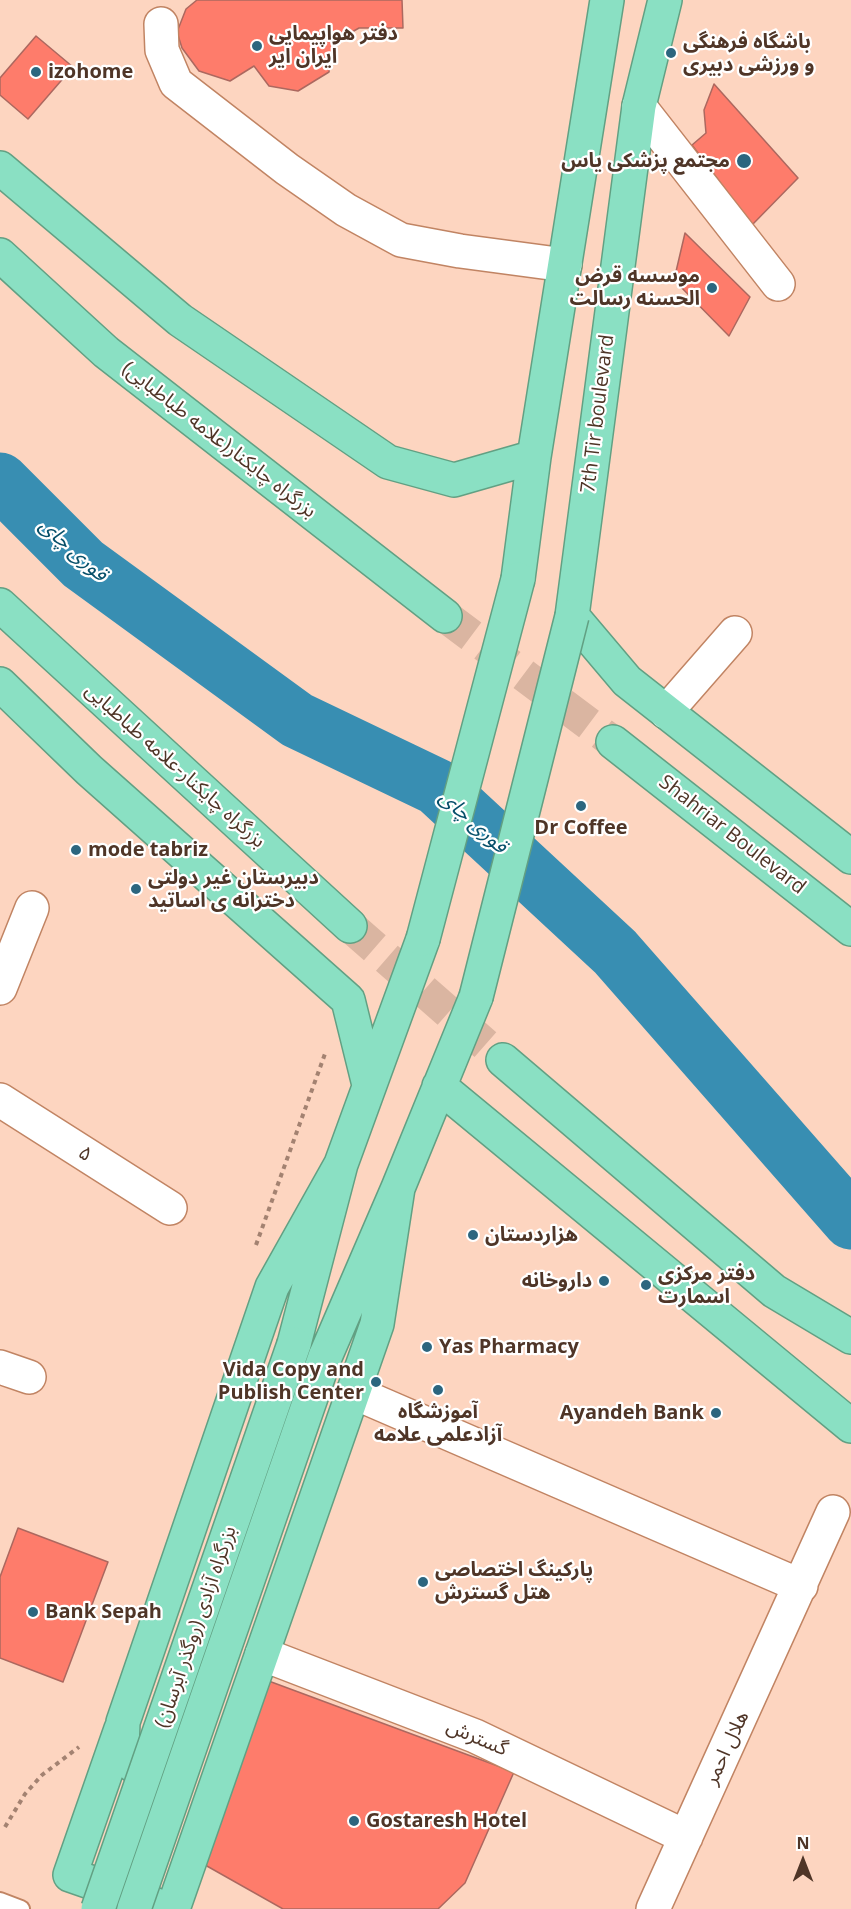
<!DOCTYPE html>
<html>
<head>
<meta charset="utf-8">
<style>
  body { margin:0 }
  #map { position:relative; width:851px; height:1909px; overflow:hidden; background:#fdd5c0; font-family:"Open Sans",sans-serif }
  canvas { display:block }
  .north { position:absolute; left:773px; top:1831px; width:60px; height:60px; -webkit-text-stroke:4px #fff; paint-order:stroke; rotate:0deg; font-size:16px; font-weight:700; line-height:24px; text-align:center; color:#4f3527 }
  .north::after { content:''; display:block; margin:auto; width:21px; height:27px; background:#4f3527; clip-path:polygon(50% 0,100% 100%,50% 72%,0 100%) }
</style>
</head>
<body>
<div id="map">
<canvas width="851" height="1909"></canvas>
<div class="north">N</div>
</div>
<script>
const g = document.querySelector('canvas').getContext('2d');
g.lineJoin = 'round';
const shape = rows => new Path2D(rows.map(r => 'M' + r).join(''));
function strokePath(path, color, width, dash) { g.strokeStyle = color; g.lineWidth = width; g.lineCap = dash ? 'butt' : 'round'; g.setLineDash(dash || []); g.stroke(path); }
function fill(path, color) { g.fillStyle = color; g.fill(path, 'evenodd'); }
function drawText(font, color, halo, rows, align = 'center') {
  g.font = font + ' "Open Sans","Noto Sans Arabic",sans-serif'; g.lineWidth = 4.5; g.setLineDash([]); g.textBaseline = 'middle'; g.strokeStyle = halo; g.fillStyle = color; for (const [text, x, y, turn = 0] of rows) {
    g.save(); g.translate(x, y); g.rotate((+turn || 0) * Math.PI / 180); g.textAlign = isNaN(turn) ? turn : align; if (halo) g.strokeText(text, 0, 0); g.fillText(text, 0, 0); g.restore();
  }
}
strokePath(shape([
  [0,481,83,564,297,720,437,787,615,952,851,1221]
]), '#388eb2', 57);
const building = shape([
  [197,0,402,0,403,28,359,28,333,43,329,72,298,91,269,86,254,66,230,81,199,71,182,48,177,32,186,9,197,0],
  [36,36,73,67,28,119,0,95,0,78,36,36],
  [714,84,798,178,752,225,692,145,706,133,704,110,714,84],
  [685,233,750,297,729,336,674,280,685,233],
  [18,1528,108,1562,63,1682,0,1658,0,1577,18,1528],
  [266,1680,514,1772,465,1883,438,1909,283,1909,198,1861,266,1680]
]);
fill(building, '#fe7c6b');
strokePath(building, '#ac685f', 1.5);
strokePath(shape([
  [445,616,613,742],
  [350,926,503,1060]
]), '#dab5a1', 33, [33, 16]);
const service = shape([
  [0,1901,21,1909]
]);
const minor = shape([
  [161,24,162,50,176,83,287,169,346,210,401,240,460,251,565,265],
  [639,106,778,284],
  [666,712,735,633],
  [0,988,32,908],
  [0,1100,170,1208],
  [0,1367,29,1377],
  [353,1392,801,1586],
  [262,1654,475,1736,686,1837],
  [653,1909,833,1512]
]);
const trunk = shape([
  [665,0,639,106,572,616,627,681,851,857],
  [0,168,180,320,388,462,454,480,534,457],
  [0,255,106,352,445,616],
  [518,579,534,457,607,0],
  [0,605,350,926],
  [0,684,89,770,348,1000,369,1085],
  [613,742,851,929],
  [503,1060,774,1291,851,1337],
  [439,1086,851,1426],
  [294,1344,341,1164,423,939],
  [325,1357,398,1188,476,997],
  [121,1729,70,1875,165,1908],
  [171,1785,145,1774,126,1760,122,1749,123,1722,272,1287,341,1164],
  [173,1909,377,1324,398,1188]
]);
strokePath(service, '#c18463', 20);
strokePath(minor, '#c18463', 36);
strokePath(trunk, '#62a083', 36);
strokePath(shape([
  [256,1245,326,1051],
  [5,1827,25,1794,42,1775,79,1747]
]), '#a38271', 4, [4.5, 4.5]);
strokePath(service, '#fff', 16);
strokePath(minor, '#fff', 33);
strokePath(trunk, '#8ae0c3', 33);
const trunkBridge = shape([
  [423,939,518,579],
  [476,997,572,616],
  [98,1909,294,1344],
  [134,1909,325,1357]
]);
strokePath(trunkBridge, '#62a083', 36, []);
strokePath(trunkBridge, '#8ae0c3', 33);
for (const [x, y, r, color] of [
  [257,46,6,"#2c667f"],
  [671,53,6,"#2c667f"],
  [36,72,6,"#2c667f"],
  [744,161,8,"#2c667f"],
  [712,288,6,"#2c667f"],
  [581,806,6,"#2c667f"],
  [76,850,6,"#2c667f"],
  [136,889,6,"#2c667f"],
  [473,1235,6,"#2c667f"],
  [604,1281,6,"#2c667f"],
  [646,1285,6,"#2c667f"],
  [427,1347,6,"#2c667f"],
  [376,1382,6,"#2c667f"],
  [438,1390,6,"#2c667f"],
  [716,1413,6,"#2c667f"],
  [423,1582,6,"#2c667f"],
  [33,1612,6,"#2c667f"],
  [354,1821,6,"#2c667f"]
]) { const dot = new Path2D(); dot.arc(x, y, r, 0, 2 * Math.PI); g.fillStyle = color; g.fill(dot); strokePath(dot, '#fff', 2); }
drawText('bold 20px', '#4f3527', '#fff', [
  ["دفتر هواپیمایی",269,34],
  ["ایران ایر",269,57],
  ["باشگاه فرهنگی",683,42],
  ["و ورزشی دبیری",683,65],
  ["izohome",48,72],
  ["مجتمع پزشکی یاس",730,161,"right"],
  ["موسسه قرض",700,276,"right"],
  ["الحسنه رسالت",700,299,"right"],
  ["Dr Coffee",581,828,"center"],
  ["mode tabriz",88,850],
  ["دبیرستان غیر دولتی",148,878],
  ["دخترانه ی اساتید",148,901],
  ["هزاردستان",485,1235],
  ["دفتر مرکزی",658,1274],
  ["اسمارت",658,1297],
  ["داروخانه",592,1281,"right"],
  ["Yas Pharmacy",439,1347],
  ["Vida Copy and",364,1370,"right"],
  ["Publish Center",364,1393,"right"],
  ["آموزشگاه",438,1412,"center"],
  ["آزادعلمی علامه",438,1435,"center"],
  ["Ayandeh Bank",704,1413,"right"],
  ["پارکینگ اختصاصی",435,1570],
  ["هتل گسترش",435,1593],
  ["Bank Sepah",45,1612],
  ["Gostaresh Hotel",366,1821]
], 'left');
drawText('20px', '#4f3527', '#fff', [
  ["7th Tir boulevard",598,414,-83],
  ["بزرگراه چایکنار(علامه طباطبایی)",219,440,38],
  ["بزرگراه چایکنار-علامه طباطبایی",175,766,42],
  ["Shahriar Boulevard",732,835,38],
  ["۵",85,1154,33],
  ["بزرگراه آزادی (روگذر آبرسان)",196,1627,-71],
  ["گسترش",477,1738,23],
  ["هلال احمر",727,1748,-65]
]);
drawText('italic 21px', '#07506a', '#fff', [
  ["قوری چای",73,550,42],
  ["قوری چای",473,822,42]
]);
</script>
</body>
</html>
